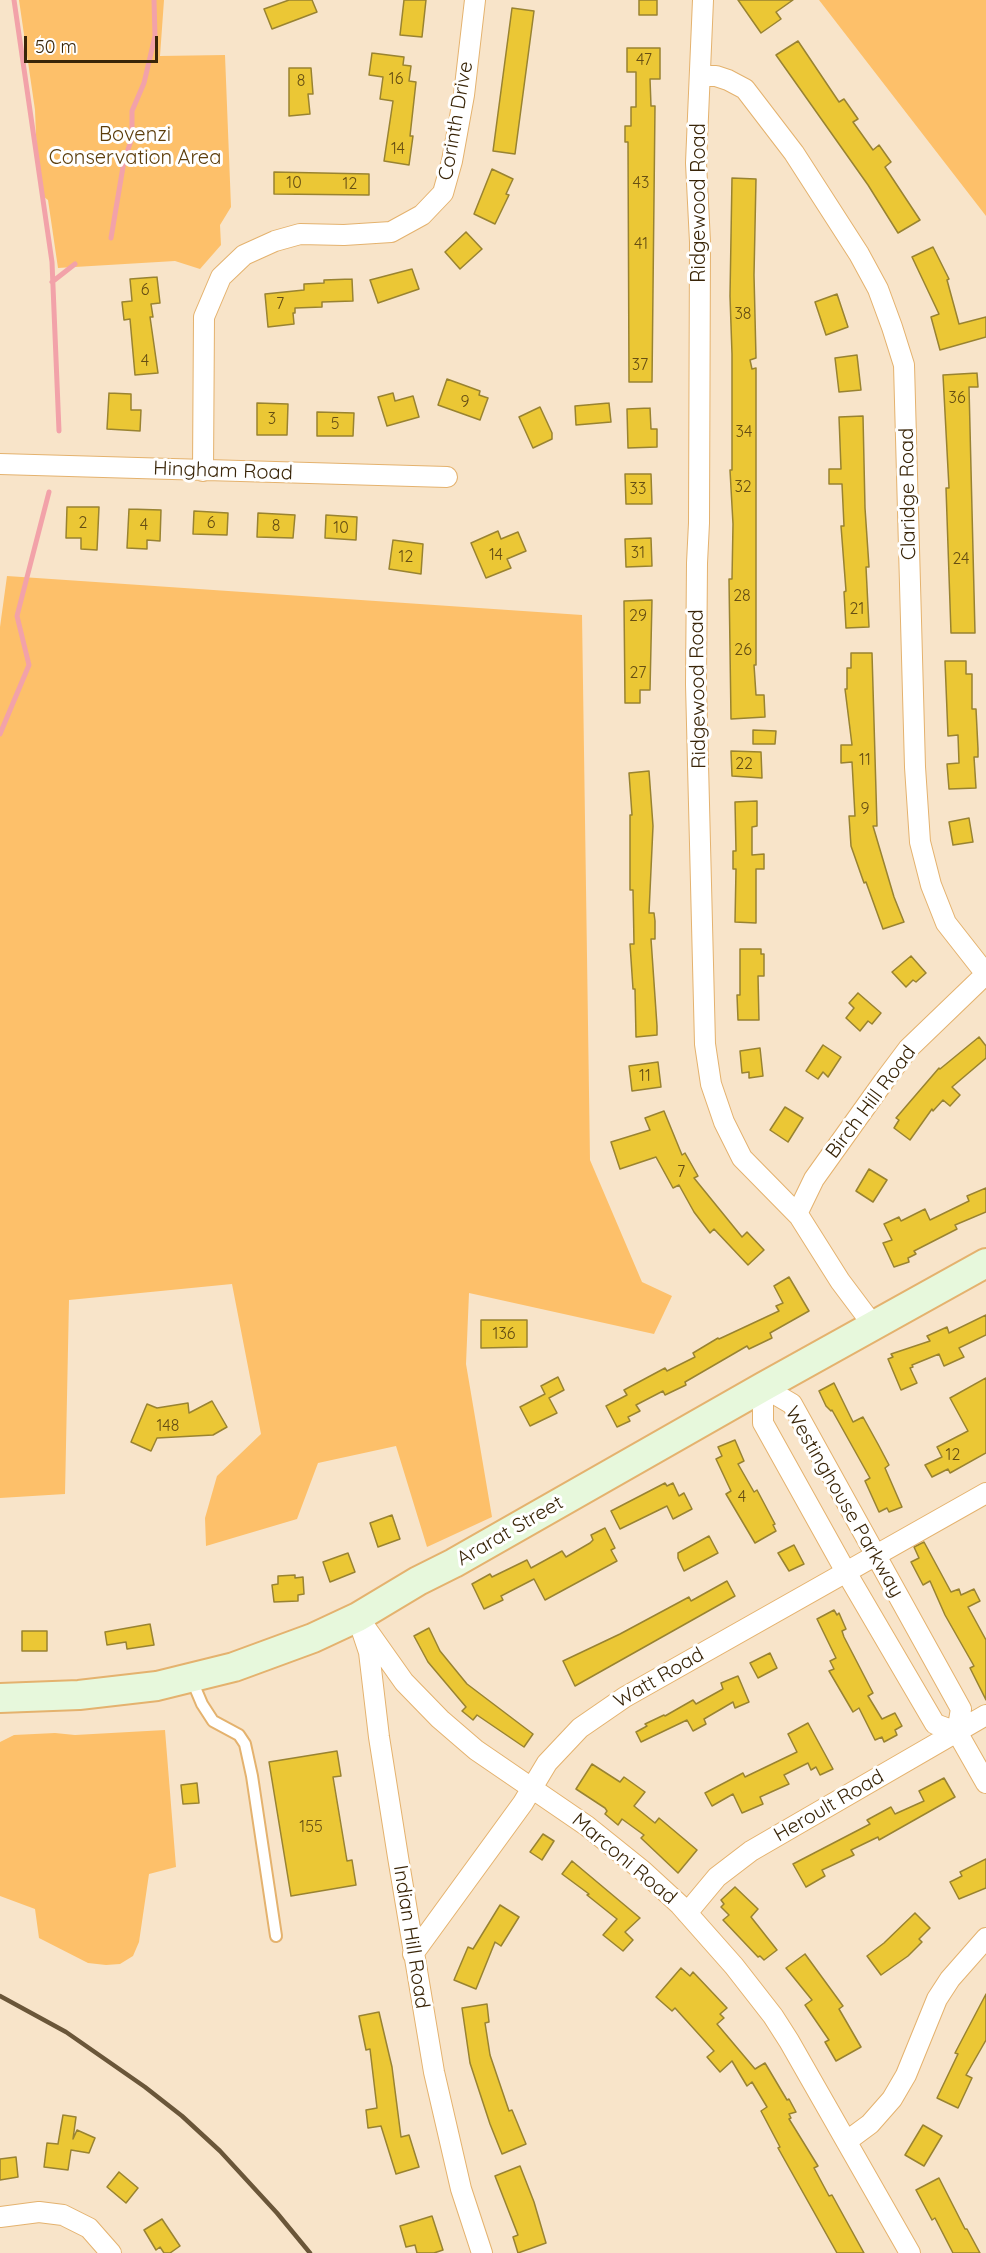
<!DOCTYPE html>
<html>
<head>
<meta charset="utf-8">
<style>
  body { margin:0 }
  #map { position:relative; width:986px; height:2253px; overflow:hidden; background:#f8e4c9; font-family:Quicksand,sans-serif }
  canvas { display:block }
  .scale { position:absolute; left:24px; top:36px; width:134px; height:27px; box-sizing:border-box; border:3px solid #392508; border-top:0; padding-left:8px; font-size:18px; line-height:21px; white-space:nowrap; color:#392508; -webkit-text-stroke:4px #fff; paint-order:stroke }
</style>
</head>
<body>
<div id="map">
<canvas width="986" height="2253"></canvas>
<div class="scale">50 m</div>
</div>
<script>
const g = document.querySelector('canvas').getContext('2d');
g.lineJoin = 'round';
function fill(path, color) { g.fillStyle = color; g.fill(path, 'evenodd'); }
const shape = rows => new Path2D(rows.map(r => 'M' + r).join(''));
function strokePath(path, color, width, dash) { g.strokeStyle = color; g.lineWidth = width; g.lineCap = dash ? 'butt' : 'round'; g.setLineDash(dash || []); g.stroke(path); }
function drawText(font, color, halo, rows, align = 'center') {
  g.font = font + ' Quicksand,sans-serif'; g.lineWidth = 6; g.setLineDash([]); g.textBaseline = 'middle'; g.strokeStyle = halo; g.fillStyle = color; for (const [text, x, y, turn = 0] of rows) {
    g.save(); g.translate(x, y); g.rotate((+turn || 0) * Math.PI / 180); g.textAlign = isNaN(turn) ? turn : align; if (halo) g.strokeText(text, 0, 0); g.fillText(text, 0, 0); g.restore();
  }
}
fill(shape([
  [19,0,164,0,160,56,225,55,231,207,220,225,221,245,200,269,175,261,58,268,48,200,44,197,37,160,35,110],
  [819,0,986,0,986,216],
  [7,576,582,615,590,1160,642,1282,672,1296,654,1334,469,1293,466,1364,492,1517,427,1547,396,1446,318,1463,297,1519,206,1546,205,1518,217,1476,261,1434,232,1284,69,1300,65,1494,0,1498,0,627],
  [165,1730,176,1867,149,1874,139,1942,133,1956,120,1964,106,1965,88,1963,39,1938,35,1909,0,1896,0,1742,14,1735,55,1733,75,1735]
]), '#fdc06a');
strokePath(shape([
  [14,0,52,262,59,431],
  [111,238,124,161,132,138,132,111,144,83,155,36,154,0],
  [52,282,75,264],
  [0,734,29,665,17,616,49,492]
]), '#f2a2a9', 5);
const building = shape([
  [289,0,312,0,317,12,272,29,264,9,289,0],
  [404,0,426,0,422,37,400,35,404,0],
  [639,0,657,0,657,15,639,15,639,0],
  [738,0,793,0,776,12,781,19,761,33,738,0],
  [512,8,534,11,515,154,493,151,512,8],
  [798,41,839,102,844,99,858,119,853,122,873,150,879,145,891,162,885,167,920,220,898,233,868,185,776,55,798,41],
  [627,48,660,48,660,79,650,79,651,106,655,106,652,382,629,382,628,142,625,142,625,126,631,126,631,107,636,107,636,72,627,72,627,48],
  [372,53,404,57,403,65,411,66,409,81,416,82,410,136,413,136,409,165,384,161,393,101,380,99,383,77,369,75,372,53],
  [289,68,311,68,313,94,308,94,310,114,289,116,289,68],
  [492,169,513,179,506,194,509,195,495,224,474,214,492,169],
  [274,172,369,174,369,195,274,194,274,172],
  [732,178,756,179,754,275,756,358,750,360,752,369,756,368,756,665,754,665,756,695,764,695,765,717,731,719,729,579,732,579,733,524,730,470,732,470,732,354,730,296,732,178],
  [466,232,482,249,460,269,445,252,466,232],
  [933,247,949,279,947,280,959,324,986,317,986,337,940,350,931,317,939,314,912,257,933,247],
  [412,269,419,289,378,303,370,280,412,269],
  [157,277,160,303,151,304,153,317,150,317,158,373,135,375,130,319,124,320,122,302,132,301,130,279,157,277],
  [352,279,353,301,322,302,322,307,295,308,295,313,293,313,294,324,268,327,265,294,304,290,304,284,324,283,324,280,352,279],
  [837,294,848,327,826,335,815,302,837,294],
  [857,355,861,390,839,392,835,358,857,355],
  [977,373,978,387,969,387,975,633,951,633,946,488,949,488,943,375,977,373],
  [447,379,480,391,479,395,488,398,480,420,438,405,447,379],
  [109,393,131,394,131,410,141,410,140,431,107,429,109,393],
  [393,393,395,401,413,396,419,417,387,426,378,397,393,393],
  [257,403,288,404,287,435,257,435,257,403],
  [609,403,611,422,576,425,575,406,609,403],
  [540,407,552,433,552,439,533,448,519,417,540,407],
  [650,408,651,429,657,429,657,447,628,448,627,409,650,408],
  [317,412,354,413,353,436,317,436,317,412],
  [863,416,865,508,869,567,866,567,869,627,846,628,844,592,846,591,841,526,844,526,842,484,829,484,829,469,841,469,839,417,863,416],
  [625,474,651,474,652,504,626,504,625,474],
  [67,507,99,507,97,550,81,549,81,538,66,538,67,507],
  [129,509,161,510,160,541,147,540,147,549,127,548,129,509],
  [194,511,228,513,227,535,193,534,194,511],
  [258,513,295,515,293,538,257,537,258,513],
  [326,515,357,517,356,540,325,538,326,515],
  [498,531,501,539,518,532,526,551,507,559,511,568,486,578,471,543,498,531],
  [651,538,652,566,626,567,625,539,651,538],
  [393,540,423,544,421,574,389,569,393,540],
  [652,600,650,690,640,690,640,703,625,703,624,601,652,600],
  [851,653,872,653,877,826,873,826,894,897,904,922,883,929,866,882,864,883,851,846,849,816,855,816,852,762,841,763,841,745,852,745,845,689,847,689,847,668,851,668,851,653],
  [945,661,966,661,966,674,972,674,972,709,976,709,978,749,978,757,974,757,976,788,949,789,947,764,959,763,958,735,948,736,945,661],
  [753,730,776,731,775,744,753,744,753,730],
  [731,751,761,752,762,778,732,776,731,751],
  [649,771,653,826,649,913,654,913,655,921,655,939,651,939,657,1026,657,1035,636,1037,635,989,633,989,630,944,634,944,633,890,630,890,630,815,632,815,629,773,649,771],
  [757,801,757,826,752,827,752,855,764,854,764,869,756,869,756,923,735,922,736,869,733,869,733,851,736,851,735,802,757,801],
  [969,818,973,842,953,845,949,822,969,818],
  [740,949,761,949,761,954,764,954,764,976,758,976,759,1020,738,1020,737,995,740,995,740,949],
  [911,956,926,973,916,982,913,980,906,987,892,972,911,956],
  [858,993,881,1013,872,1024,868,1021,860,1031,846,1018,854,1008,849,1003,858,993],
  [979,1037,986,1046,986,1058,952,1087,960,1095,950,1106,943,1100,933,1111,932,1109,910,1140,894,1128,899,1120,896,1118,939,1068,940,1069,979,1037],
  [823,1045,841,1057,828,1077,823,1072,818,1079,806,1071,823,1045],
  [760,1048,763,1076,749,1078,749,1072,742,1073,740,1051,760,1048],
  [658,1062,661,1087,632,1091,629,1066,658,1062],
  [785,1107,803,1118,788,1142,770,1130,785,1107],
  [664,1111,682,1155,685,1153,698,1176,694,1178,742,1237,747,1232,764,1250,748,1265,714,1229,710,1233,694,1212,679,1185,673,1188,656,1157,620,1169,611,1142,650,1130,645,1118,664,1111],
  [869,1169,887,1180,873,1202,856,1191,869,1169],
  [986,1188,986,1212,955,1225,957,1229,914,1251,916,1254,908,1258,909,1262,894,1267,883,1243,892,1240,884,1224,899,1217,901,1221,925,1209,930,1220,969,1201,967,1196,986,1188],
  [789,1277,809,1311,770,1333,772,1338,749,1349,747,1346,685,1382,686,1385,665,1395,663,1391,636,1405,640,1411,628,1417,630,1421,617,1427,606,1406,627,1395,624,1390,665,1368,667,1371,695,1357,693,1353,718,1338,719,1339,779,1311,776,1306,783,1303,774,1286,789,1277],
  [986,1315,986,1335,959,1348,964,1357,944,1366,939,1354,912,1365,913,1367,910,1368,917,1383,901,1390,888,1359,893,1357,891,1354,930,1341,927,1336,947,1327,949,1333,986,1315],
  [481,1320,527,1320,527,1347,481,1348,481,1320],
  [558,1377,564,1390,549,1398,557,1413,530,1426,520,1407,545,1394,541,1386,558,1377],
  [986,1378,986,1453,950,1473,948,1469,932,1477,925,1465,942,1457,937,1447,968,1431,950,1398,986,1378],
  [834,1383,853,1422,863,1417,879,1446,889,1465,885,1468,902,1507,889,1512,887,1508,879,1512,865,1481,870,1478,832,1410,831,1411,826,1406,819,1391,834,1383],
  [212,1401,227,1427,213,1435,157,1438,151,1451,131,1442,147,1404,157,1408,188,1403,189,1413,212,1401],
  [735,1440,744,1461,738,1464,754,1492,757,1490,775,1524,773,1525,776,1531,755,1543,726,1494,731,1491,716,1459,722,1456,718,1447,735,1440],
  [665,1483,667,1486,673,1483,679,1496,684,1493,692,1509,673,1519,667,1506,620,1529,611,1511,665,1483],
  [392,1515,400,1539,378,1547,370,1523,392,1515],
  [605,1528,615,1548,611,1550,617,1561,545,1600,534,1579,501,1596,503,1600,484,1609,472,1584,490,1574,492,1577,527,1560,531,1568,562,1551,566,1557,590,1543,593,1540,591,1535,605,1528],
  [709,1536,718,1553,684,1571,678,1558,678,1553,709,1536],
  [924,1542,951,1592,959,1589,961,1595,974,1589,980,1601,968,1607,986,1640,986,1700,970,1668,974,1666,945,1615,930,1581,923,1585,911,1562,919,1558,914,1547,924,1542],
  [794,1545,804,1564,789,1571,778,1553,794,1545],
  [348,1553,355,1572,330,1582,323,1562,348,1553],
  [295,1575,295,1578,303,1577,304,1594,298,1595,298,1601,274,1602,272,1585,278,1584,278,1576,295,1575],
  [727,1581,735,1596,575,1686,563,1661,620,1634,689,1597,691,1601,727,1581],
  [834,1610,837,1615,839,1613,846,1629,842,1631,844,1637,873,1693,868,1696,882,1719,895,1713,902,1726,895,1730,897,1735,884,1742,882,1737,875,1740,859,1708,853,1712,829,1671,834,1669,830,1661,836,1658,817,1619,834,1610],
  [150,1624,154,1645,127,1649,126,1642,107,1645,105,1632,150,1624],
  [429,1628,440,1651,467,1684,533,1734,524,1747,477,1715,473,1720,462,1711,466,1707,428,1662,414,1636,429,1628],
  [22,1631,47,1631,47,1651,22,1651,22,1631],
  [770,1653,777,1668,758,1678,750,1663,770,1653],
  [738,1676,749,1702,735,1708,733,1702,704,1719,706,1724,693,1731,687,1720,641,1742,636,1732,647,1726,645,1724,664,1715,665,1716,693,1700,696,1704,723,1689,721,1683,738,1676],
  [808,1723,833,1769,820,1775,816,1767,811,1770,808,1763,784,1775,789,1784,760,1797,763,1804,742,1813,733,1794,712,1806,705,1793,743,1773,745,1777,797,1752,788,1734,808,1723],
  [337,1751,341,1776,333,1777,347,1861,352,1860,356,1885,291,1896,269,1762,337,1751],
  [592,1764,620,1782,624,1777,645,1792,634,1806,655,1823,659,1818,697,1850,678,1873,641,1838,644,1835,622,1819,618,1825,605,1814,607,1811,605,1808,576,1789,592,1764],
  [944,1778,955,1797,879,1840,878,1837,851,1850,854,1855,822,1870,825,1876,806,1887,793,1864,870,1824,867,1820,891,1807,895,1814,924,1801,919,1791,944,1778],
  [197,1783,199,1803,183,1804,181,1785,197,1783],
  [543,1834,554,1841,542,1860,530,1852,543,1834],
  [986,1859,986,1888,959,1899,950,1882,962,1876,960,1872,986,1859],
  [572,1861,640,1918,625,1932,633,1940,623,1951,603,1935,617,1919,587,1895,589,1894,562,1874,572,1861],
  [735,1887,758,1909,751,1917,777,1950,764,1960,760,1956,758,1957,723,1920,729,1915,721,1907,724,1904,721,1900,735,1887],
  [500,1905,519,1917,501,1946,495,1942,476,1989,454,1980,468,1947,473,1949,500,1905],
  [915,1913,930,1928,919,1939,922,1942,908,1956,881,1975,867,1956,884,1943,915,1913],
  [805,1954,843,2006,839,2009,861,2047,836,2061,825,2042,829,2040,805,2005,812,2000,786,1968,805,1954],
  [681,1968,690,1976,693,1972,727,2008,720,2014,724,2018,717,2024,755,2069,765,2063,787,2100,789,2099,796,2112,789,2114,791,2118,789,2119,818,2166,814,2168,829,2196,832,2195,864,2253,837,2253,778,2148,780,2147,761,2111,767,2107,752,2082,747,2086,732,2061,720,2072,707,2057,714,2051,675,2008,672,2011,656,1997,681,1968],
  [986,1994,986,2040,966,2075,972,2078,958,2108,937,2098,958,2054,955,2053,986,1994],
  [487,2004,489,2022,485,2023,490,2055,509,2111,512,2110,526,2144,502,2154,490,2124,470,2063,462,2008,487,2004],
  [379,2012,392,2067,401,2137,409,2135,419,2167,396,2174,381,2126,368,2128,366,2110,377,2108,370,2049,366,2050,359,2016,379,2012],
  [63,2115,76,2117,73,2139,77,2130,95,2138,89,2153,71,2150,68,2170,44,2167,47,2143,58,2144,63,2115],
  [923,2125,942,2136,924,2166,905,2155,923,2125],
  [16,2157,18,2177,0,2180,0,2159,16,2157],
  [520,2166,534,2202,546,2243,518,2253,513,2237,518,2235,495,2176,520,2166],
  [119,2172,138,2188,126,2203,107,2187,119,2172],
  [939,2178,965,2229,967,2229,980,2253,953,2253,935,2218,932,2220,916,2190,939,2178],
  [432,2216,443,2250,434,2253,417,2253,415,2245,406,2247,400,2226,432,2216],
  [162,2219,180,2246,170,2253,164,2253,160,2247,156,2250,144,2230,162,2219]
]);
fill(building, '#ebc735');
strokePath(building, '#998331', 1.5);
const lane = shape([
  [191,1678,202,1704,213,1721,239,1735,245,1744,252,1776,276,1936]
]);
const street = shape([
  [703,0,696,163,700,242,699,523,697,563,696,684,705,1044,711,1084,724,1122,742,1158,799,1216,840,1281,873,1325],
  [700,76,716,76,728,80,745,89,794,153,859,254,878,289,892,327,904,365,915,767,920,842,931,885,946,923,986,974],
  [0,464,447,477],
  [203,471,204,317,221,277,244,255,275,241,300,234,344,235,391,232,422,215,443,193,452,161,464,95,475,0],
  [799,1216,797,1214,814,1179,884,1081,908,1049,986,974],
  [763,1387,792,1404,961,1709,957,1732,986,1783],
  [763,1387,763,1423,846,1572,935,1724,957,1732],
  [358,1617,404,1682,440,1719,476,1750,587,1826,643,1871,680,1905,734,1966,773,2016,789,2041,910,2253],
  [362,1631,369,1652,379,1737,398,1857,434,2072,461,2189,482,2253],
  [687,1913,717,1877,751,1851,986,1715],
  [413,1954,523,1803,547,1763,580,1728,625,1697,986,1493],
  [847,2141,870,2124,892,2099,906,2075,937,1999,950,1979,986,1938],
  [0,2217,39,2212,63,2215,89,2228,111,2253]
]);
const secondary = shape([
  [0,1698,79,1695,157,1686,234,1667,313,1638,358,1617,418,1581,454,1563,763,1387,986,1263]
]);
strokePath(lane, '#e4b26e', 14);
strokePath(street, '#e4b26e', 22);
strokePath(secondary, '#e4b26e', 32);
strokePath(lane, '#fff', 10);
strokePath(street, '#fff', 20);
strokePath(secondary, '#e7f8dc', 28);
strokePath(shape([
  [0,1996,66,2032,145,2087,182,2116,220,2151,277,2213,310,2253]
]), '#6a5639', 4.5);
drawText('16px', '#664e13', null, [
  ["47",644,60],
  ["16",396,79],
  ["8",301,81],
  ["14",398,149],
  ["10",294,183],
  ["43",641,183],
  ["12",350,184],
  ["41",641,244],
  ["6",145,290],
  ["7",280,304],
  ["38",743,314],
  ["4",145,361],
  ["37",640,365],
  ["36",957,398],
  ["9",465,402],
  ["3",272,419],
  ["5",335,424],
  ["34",744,432],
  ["32",743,487],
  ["33",638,489],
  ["2",83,523],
  ["6",211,523],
  ["4",144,525],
  ["8",276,526],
  ["10",341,528],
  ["31",638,553],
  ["14",496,555],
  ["12",406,557],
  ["24",961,559],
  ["28",742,596],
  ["21",857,609],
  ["29",638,616],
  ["26",743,650],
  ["27",638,673],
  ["11",865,760],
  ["22",744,764],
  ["9",865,809],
  ["11",645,1076],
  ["7",681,1172],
  ["136",504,1334],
  ["148",168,1426],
  ["12",953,1455],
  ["4",742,1497],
  ["155",311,1827]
]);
drawText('20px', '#392508', '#fff', [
  ["Corinth Drive",456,121,-80],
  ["Ridgewood Road",699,203,-90],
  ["Hingham Road",223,471,2],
  ["Claridge Road",908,494,-91],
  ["Ridgewood Road",698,689,-91],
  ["Birch Hill Road",871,1102,-53],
  ["Westinghouse Parkway",844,1502,60],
  ["Ararat Street",510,1531,-30],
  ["Watt Road",659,1678,-30],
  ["Heroult Road",829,1806,-30],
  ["Marconi Road",624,1859,40],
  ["Indian Hill Road",411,1937,81]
]);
drawText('20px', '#5c3d0b', '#fff', [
  ["Bovenzi",135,135],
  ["Conservation Area",135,158]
]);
</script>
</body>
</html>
